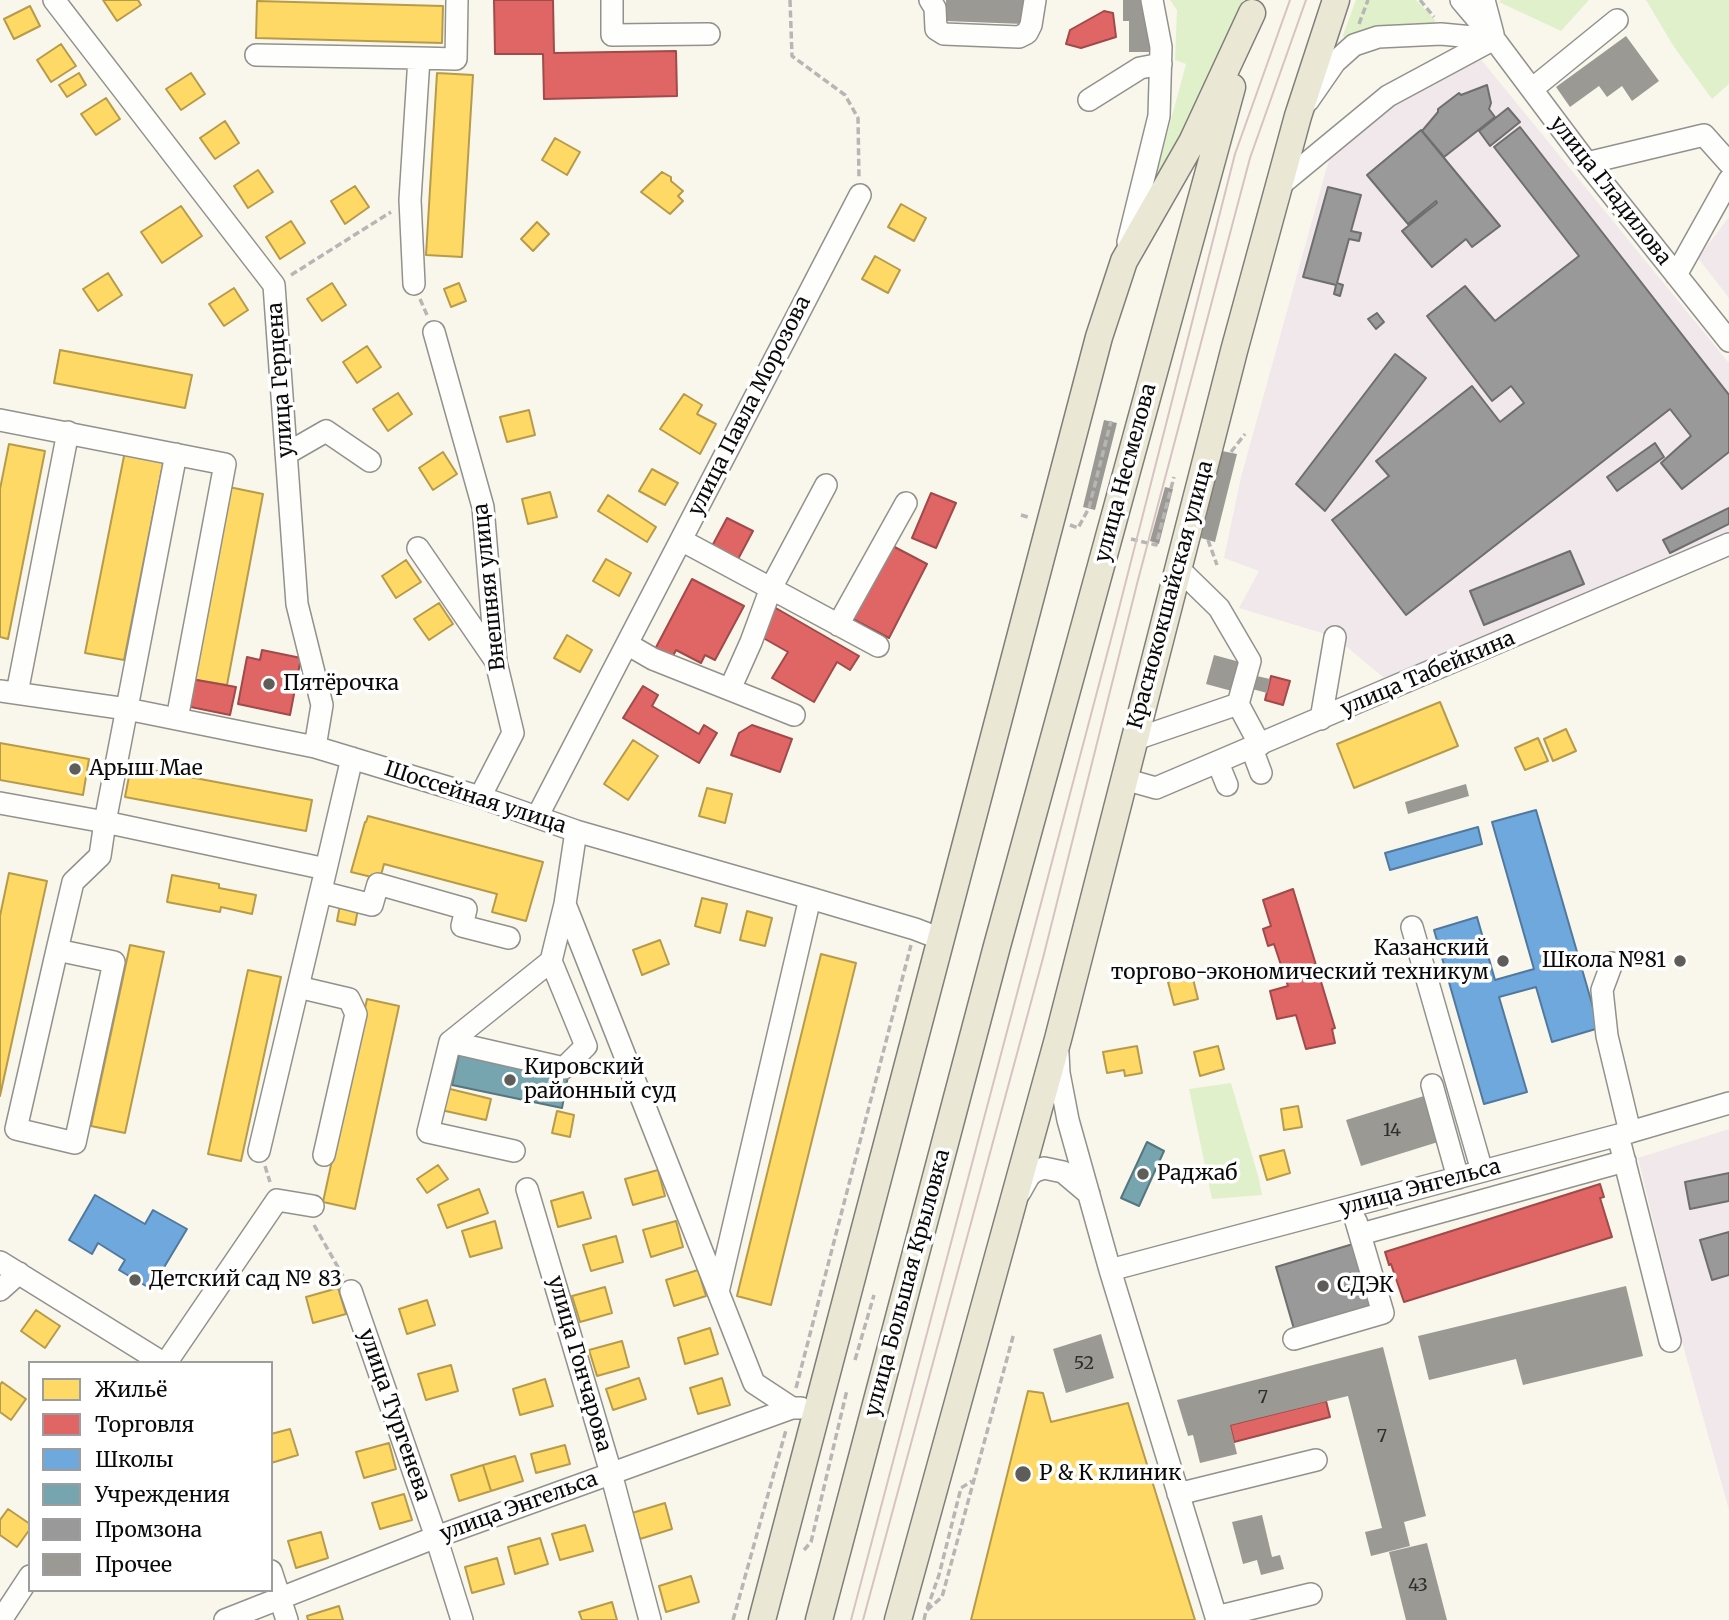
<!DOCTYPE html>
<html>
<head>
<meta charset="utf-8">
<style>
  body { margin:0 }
  #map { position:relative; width:1729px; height:1620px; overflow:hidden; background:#f9f7ec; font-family:Merriweather,serif }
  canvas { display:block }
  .legend { position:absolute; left:28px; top:1361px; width:245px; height:231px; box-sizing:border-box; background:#fff; border:2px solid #9d9d9d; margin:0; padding:9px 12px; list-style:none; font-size:21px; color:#0a0a0a }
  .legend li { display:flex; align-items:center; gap:14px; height:35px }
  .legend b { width:35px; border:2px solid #9d9d9d }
</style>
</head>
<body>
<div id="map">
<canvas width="1729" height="1620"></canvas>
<ul class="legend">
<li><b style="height:19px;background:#ffd966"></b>Жильё</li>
<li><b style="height:19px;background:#e06666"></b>Торговля</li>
<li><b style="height:19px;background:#6fa8dc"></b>Школы</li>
<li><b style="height:19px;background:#76a5af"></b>Учреждения</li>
<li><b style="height:19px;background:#999"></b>Промзона</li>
<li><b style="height:19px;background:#9b9993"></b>Прочее</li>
</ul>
</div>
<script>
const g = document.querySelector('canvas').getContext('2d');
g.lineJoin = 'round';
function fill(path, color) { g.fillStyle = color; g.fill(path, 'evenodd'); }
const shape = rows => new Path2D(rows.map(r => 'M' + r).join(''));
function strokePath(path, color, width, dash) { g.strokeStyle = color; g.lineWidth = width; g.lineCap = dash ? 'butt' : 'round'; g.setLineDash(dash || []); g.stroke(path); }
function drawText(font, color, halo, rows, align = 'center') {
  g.font = font + ' Merriweather,serif'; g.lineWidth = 7; g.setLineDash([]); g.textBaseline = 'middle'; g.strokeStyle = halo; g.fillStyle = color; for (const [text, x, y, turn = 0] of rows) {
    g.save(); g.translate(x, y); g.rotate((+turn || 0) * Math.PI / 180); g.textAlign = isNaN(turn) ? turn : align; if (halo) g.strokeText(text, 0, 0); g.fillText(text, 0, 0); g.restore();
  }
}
fill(shape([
  [1479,57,1729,363,1729,531,1389,682,1335,637,1239,608,1259,571,1224,558,1241,477,1336,134],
  [1729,217,1729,298,1698,258],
  [1729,1129,1729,1510,1684,1349,1638,1158]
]), '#f0e8eb');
fill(shape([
  [1170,0,1244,0,1211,91,1151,194,1186,64,1175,60,1177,10],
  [1356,0,1416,0,1435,20,1435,23,1407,24,1385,29,1346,44,1343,35],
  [1501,0,1589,0,1561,31,1499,2],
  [1646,0,1729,0,1729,84,1712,99,1674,47],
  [1231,1083,1259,1179,1262,1195,1212,1199,1189,1089]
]), '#e0f0ca');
const homes = shape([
  [103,0,138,0,141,5,117,21,103,0],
  [257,1,443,6,442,43,256,38,257,1],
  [30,6,40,26,14,39,4,19,30,6],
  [61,44,76,66,51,82,37,60,61,44],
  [79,73,86,85,67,97,59,85,79,73],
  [191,73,205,94,181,110,166,89,191,73],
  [437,73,473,75,462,257,426,255,437,73],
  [106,98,120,119,96,135,81,114,106,98],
  [225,121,239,143,215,159,200,138,225,121],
  [555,138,580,152,567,175,542,160,555,138],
  [258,170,273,192,248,208,234,186,258,170],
  [662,172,671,177,671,181,683,191,678,196,683,201,670,214,641,192,662,172],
  [355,186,369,207,345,224,331,201,355,186],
  [901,204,926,218,914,241,888,227,901,204],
  [181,206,202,236,162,263,141,232,181,206],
  [291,221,305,243,280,259,266,237,291,221],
  [537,222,549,234,533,251,521,239,537,222],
  [875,256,900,270,888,293,862,279,875,256],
  [108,273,122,295,98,311,83,289,108,273],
  [332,283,346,305,322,321,307,299,332,283],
  [459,283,466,301,451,307,444,289,459,283],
  [234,288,248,310,224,326,209,304,234,288],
  [367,346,381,367,357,383,343,362,367,346],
  [60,350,192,375,185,408,54,383,60,350],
  [398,393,412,414,388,431,373,409,398,393],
  [684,394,702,405,697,414,716,424,700,454,660,429,684,394],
  [529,410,535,435,507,442,500,417,529,410],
  [9,444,45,451,8,639,0,637,0,489,9,444],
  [125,451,164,459,124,660,85,653,125,451],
  [443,452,457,474,433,490,419,468,443,452],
  [652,469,678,483,665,505,639,491,652,469],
  [229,487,263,494,227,685,191,679,229,487],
  [550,492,557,517,528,524,522,499,550,492],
  [608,495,656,527,647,542,598,511,608,495],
  [606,559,631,573,619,596,593,581,606,559],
  [406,560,421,582,396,598,382,576,406,560],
  [439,603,453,624,429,640,414,619,439,603],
  [567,635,592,650,580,672,554,658,567,635],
  [1440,702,1458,746,1354,788,1337,744,1440,702],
  [1566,729,1576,751,1553,761,1544,739,1566,729],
  [1538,738,1548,761,1525,770,1515,748,1538,738],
  [633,740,658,756,628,800,604,784,633,740],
  [0,743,89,759,83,795,0,780,0,743],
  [131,766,312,800,306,831,125,797,131,766],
  [707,788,732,794,725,823,699,816,707,788],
  [368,816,543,862,526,921,492,912,497,894,384,864,380,879,351,872,365,822,366,822,368,816],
  [9,873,47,881,0,1096,0,916,9,873],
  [172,875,219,884,219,888,256,895,252,914,221,907,220,912,167,902,172,875],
  [702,898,727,904,720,933,695,926,702,898],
  [340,905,358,909,355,925,337,921,340,905],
  [747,911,772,918,765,946,740,940,747,911],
  [660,940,669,964,642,975,633,950,660,940],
  [130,945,164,952,125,1133,91,1126,130,945],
  [821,954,856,963,771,1305,737,1296,821,954],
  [248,970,281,977,241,1161,208,1154,248,970],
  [1192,975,1198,999,1174,1005,1168,982,1192,975],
  [367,999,399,1006,355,1209,323,1202,367,999],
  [1137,1046,1142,1073,1125,1076,1124,1070,1107,1073,1103,1052,1137,1046],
  [1218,1046,1224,1069,1200,1076,1194,1052,1218,1046],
  [446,1088,491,1099,486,1120,441,1110,446,1088],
  [1298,1106,1302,1127,1284,1130,1281,1109,1298,1106],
  [557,1111,574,1115,570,1137,552,1133,557,1111],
  [1284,1150,1290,1173,1267,1180,1260,1156,1284,1150],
  [438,1165,448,1179,427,1193,417,1179,438,1165],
  [658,1170,665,1196,633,1205,625,1179,658,1170],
  [479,1189,488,1213,447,1228,438,1205,479,1189],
  [583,1192,591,1218,558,1227,551,1201,583,1192],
  [495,1221,502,1248,470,1257,462,1231,495,1221],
  [676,1221,683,1247,651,1257,643,1230,676,1221],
  [616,1236,623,1262,591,1271,583,1245,616,1236],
  [698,1270,706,1296,674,1306,666,1280,698,1270],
  [605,1287,612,1313,580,1322,572,1296,605,1287],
  [338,1288,346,1314,313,1323,306,1297,338,1288],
  [427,1300,435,1325,407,1334,399,1309,427,1300],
  [36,1310,60,1326,45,1348,21,1331,36,1310],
  [710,1328,718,1354,685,1364,678,1338,710,1328],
  [622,1341,629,1367,597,1376,589,1350,622,1341],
  [451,1365,458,1391,426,1400,418,1374,451,1365],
  [639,1378,646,1399,613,1410,606,1389,639,1378],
  [722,1378,730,1405,698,1414,690,1388,722,1378],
  [545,1379,553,1406,520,1415,513,1389,545,1379],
  [2,1382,26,1399,11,1420,0,1412,0,1385,2,1382],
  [1028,1391,1043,1393,1051,1422,1128,1403,1195,1620,971,1620,1028,1391],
  [290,1429,298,1455,271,1463,271,1434,290,1429],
  [389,1443,396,1469,364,1478,356,1452,389,1443],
  [565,1445,570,1464,536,1473,531,1454,565,1445],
  [515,1456,523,1481,491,1491,483,1465,515,1456],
  [483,1465,491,1491,459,1501,451,1475,483,1465],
  [404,1494,412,1520,380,1529,372,1503,404,1494],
  [665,1503,672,1529,640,1539,632,1513,665,1503],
  [8,1509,30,1524,30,1529,17,1547,0,1535,0,1520,8,1509],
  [585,1525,593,1551,560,1560,552,1534,585,1525],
  [321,1532,328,1558,296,1568,288,1541,321,1532],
  [540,1538,548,1564,515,1574,508,1547,540,1538],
  [497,1558,504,1584,472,1593,465,1567,497,1558],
  [691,1576,699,1602,666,1612,659,1586,691,1576],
  [612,1602,617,1620,582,1620,579,1612,612,1602],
  [339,1606,343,1620,308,1620,307,1616,339,1606]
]);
fill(homes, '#ffd966');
strokePath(homes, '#b69b4a', 2);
const shops = shape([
  [494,0,553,0,554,53,676,51,677,96,544,99,543,54,495,54,494,0],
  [1104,11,1113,13,1116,37,1081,48,1066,44,1070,30,1104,11],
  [931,493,956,503,936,548,912,538,931,493],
  [727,518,753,531,737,561,711,548,727,518],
  [887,543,927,564,889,638,849,617,887,543],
  [692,579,744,606,715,660,705,655,701,663,676,650,670,662,653,653,692,579],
  [774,607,859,656,850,670,837,662,814,702,772,678,788,652,758,635,774,607],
  [262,650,301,658,290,715,238,704,247,657,260,660,262,650],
  [1271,676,1290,681,1283,705,1265,700,1271,676],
  [191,679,236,687,230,715,186,706,191,679],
  [643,686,658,695,652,706,699,734,704,725,717,733,699,763,623,718,643,686],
  [752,725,792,739,780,772,731,755,739,733,752,725],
  [1293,889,1335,1028,1332,1029,1335,1043,1306,1049,1296,1015,1277,1019,1270,991,1288,986,1274,944,1268,946,1263,929,1271,926,1263,900,1293,889],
  [1600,1184,1604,1197,1600,1198,1612,1237,1404,1302,1391,1264,1389,1265,1385,1252,1600,1184],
  [1326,1401,1330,1417,1234,1442,1230,1425,1326,1401]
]);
fill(shops, '#e06666');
strokePath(shops, '#a04a4a', 2);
const schools = shape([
  [1536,810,1599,1028,1552,1042,1536,987,1499,997,1527,1092,1484,1104,1434,930,1477,917,1495,980,1534,969,1492,822,1536,810],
  [1478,827,1482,844,1390,870,1385,853,1478,827],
  [95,1195,145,1224,153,1210,187,1229,151,1289,119,1270,125,1260,98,1243,92,1254,69,1240,95,1195]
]);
fill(schools, '#6fa8dc');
strokePath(schools, '#51799d', 2);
const public = shape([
  [459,1053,568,1076,562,1108,452,1085,459,1053],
  [1147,1142,1164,1151,1139,1206,1121,1198,1147,1142]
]);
fill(public, '#76a5af');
strokePath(public, '#56767e', 2);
const industry = shape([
  [1487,85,1491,103,1489,109,1495,117,1444,157,1422,131,1438,112,1438,109,1459,93,1461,95,1487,85],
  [1508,108,1520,122,1490,146,1479,131,1508,108],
  [1520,127,1729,395,1729,452,1682,489,1661,463,1691,436,1670,409,1406,615,1332,520,1389,476,1376,461,1472,386,1500,422,1524,403,1511,386,1492,401,1427,316,1465,286,1495,321,1579,256,1494,147,1520,127],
  [1421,130,1500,226,1472,247,1466,239,1432,267,1402,231,1437,203,1436,201,1408,224,1367,175,1421,130],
  [1328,187,1361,195,1351,231,1361,233,1359,241,1349,239,1337,283,1343,285,1340,296,1334,294,1336,285,1303,277,1328,187],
  [1377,313,1384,322,1376,329,1368,319,1377,313],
  [1395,354,1426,378,1325,511,1296,484,1395,354],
  [1655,443,1664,457,1617,491,1607,477,1655,443],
  [1729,508,1729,524,1670,553,1663,540,1729,508],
  [1570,551,1584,584,1484,625,1470,591,1570,551],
  [1729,1173,1729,1201,1690,1209,1685,1182,1729,1173],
  [1729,1232,1729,1275,1712,1280,1700,1240,1729,1232],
  [1353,1244,1371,1306,1294,1329,1276,1267,1353,1244]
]);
fill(industry, '#999');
strokePath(industry, '#6e6e6e', 2);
fill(shape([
  [946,0,1024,0,1023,24,945,21],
  [1123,0,1145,0,1150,19,1150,52,1129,52,1129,21,1123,21],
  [1626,36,1659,81,1632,101,1622,86,1607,97,1599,86,1570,107,1556,87],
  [1104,420,1117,423,1095,510,1083,507],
  [1222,451,1237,454,1215,542,1201,538],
  [1165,487,1173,489,1159,544,1150,541],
  [1214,655,1251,665,1248,674,1270,679,1267,693,1245,687,1243,694,1206,684],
  [1466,784,1469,796,1408,814,1405,802],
  [1424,1096,1438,1142,1361,1166,1346,1120],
  [1626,1286,1643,1356,1523,1385,1516,1359,1429,1380,1418,1336],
  [1101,1334,1114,1378,1066,1393,1053,1349],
  [1383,1347,1426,1516,1404,1522,1410,1546,1371,1556,1365,1532,1382,1528,1348,1396,1230,1425,1237,1454,1200,1463,1193,1435,1188,1436,1177,1400],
  [1262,1515,1272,1557,1280,1555,1284,1569,1261,1575,1257,1560,1243,1564,1232,1522],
  [1427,1543,1447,1620,1406,1620,1389,1552]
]), '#9b9993');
const minor = shape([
  [54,0,274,285,297,604,322,705,315,747],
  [612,0,612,35,709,34],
  [930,0,935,8,936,29,944,34,1019,37,1027,33,1031,25,1035,0],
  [1461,0,1494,39,1587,163,1729,341],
  [1484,0,1493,34],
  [256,55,419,58],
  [1532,89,1617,20],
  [1089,100,1140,68,1161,64],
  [1308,101,1335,62,1354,45,1378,37,1441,34,1494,39],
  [1587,163,1704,135,1729,163],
  [1279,186,1388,96,1494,39],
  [1128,242,1159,116,1161,47,1152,0],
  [1676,275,1729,180],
  [414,284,410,200,419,58,456,59,457,0],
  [434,332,483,507,496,662,513,733,480,797],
  [0,420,225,464,177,719],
  [286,454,326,431,370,461],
  [681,540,878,646],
  [418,548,495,660],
  [838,625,906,503],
  [627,644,653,659,794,715],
  [730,689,751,642,771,588,826,485],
  [0,691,127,709,315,747,480,797,576,831,810,898,915,929,941,939],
  [17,693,68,432],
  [1238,704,1260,745],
  [1321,719,1335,637],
  [1133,740,1238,704,1250,661,1219,608,1178,568],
  [1252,749,1261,773],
  [1218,763,1227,785],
  [1124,779,1156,788,1729,544],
  [0,803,105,822,326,869,352,758],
  [537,817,860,195],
  [576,831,565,904,754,1383,792,1408],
  [321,892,372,905,378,884,466,909,462,926,509,938],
  [1412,927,1482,1171],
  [57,950,114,962,75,1143,16,1129,57,950,73,882,100,856,105,822,176,454],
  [551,961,565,904],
  [1612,963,1602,990,1607,1036,1630,1132],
  [298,987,349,999,356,1014,324,1155],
  [450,1042,564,1068,586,1046,551,961,450,1042,428,1132,514,1151],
  [1058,1053,1059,1073,1068,1120,1110,1270,1217,1620],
  [1432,1085,1458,1178],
  [1621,1147,1670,1341],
  [259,1151,326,869],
  [527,1189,611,1473,650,1620],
  [1020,1192,1029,1176,1035,1171,1044,1168,1063,1172,1089,1194],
  [1361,1234,1625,1161],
  [0,1262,163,1363],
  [1110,1270,1630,1132,1729,1103],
  [0,1290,19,1273],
  [351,1291,436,1537,462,1620],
  [718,1292,810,898],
  [1294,1339,1383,1313,1356,1221],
  [166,1363,277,1200,313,1206],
  [1178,1494,1316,1460],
  [271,1571,287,1620],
  [1216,1617,1311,1594],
  [1,1620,30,1576],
  [225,1620,436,1537,792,1408,801,1408]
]);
const major = shape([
  [762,1620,1099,337,1124,261,1192,142,1252,13],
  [819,1620,997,946,1232,87],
  [898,1620,1058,1039,1234,351,1298,116,1336,0]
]);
strokePath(minor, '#92918c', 24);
strokePath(major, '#7f7e79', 29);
strokePath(shape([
  [790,0,792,56,845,95,858,118,859,179],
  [1420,0,1434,17],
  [1359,24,1368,0],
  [291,275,391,212],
  [420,299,427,315],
  [1231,452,1245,434],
  [1021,515,1031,518],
  [1070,525,1078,528,1089,508,1111,421],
  [1131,539,1156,545,1174,477],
  [1208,540,1217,565],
  [265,1166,270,1182],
  [314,1225,343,1276],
  [855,1360,874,1295],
  [796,1388,911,945],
  [804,1550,811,1542,847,1390],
  [927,1609,939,1575,961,1488,972,1481],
  [733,1620,786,1430],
  [924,1620,926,1611,942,1597,1014,1333]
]), '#b7b6b5', 3.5, [7, 3.5]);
strokePath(minor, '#fefefc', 21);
strokePath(major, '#ebe7d5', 26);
strokePath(shape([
  [851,1620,1115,624,1235,154,1290,0],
  [863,1620,1043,958,1138,580,1250,158,1306,0]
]), '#d6c3c2', 2);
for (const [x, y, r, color] of [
  [269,684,7,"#5e5d59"],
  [75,769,7,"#5e5d59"],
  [1503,961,7,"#5e5d59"],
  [1680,961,7,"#5e5d59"],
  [510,1080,7,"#5e5d59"],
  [1143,1174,7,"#5e5d59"],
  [135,1280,7,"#5e5d59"],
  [1323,1286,7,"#5e5d59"],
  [1023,1474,9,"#5e5d59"]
]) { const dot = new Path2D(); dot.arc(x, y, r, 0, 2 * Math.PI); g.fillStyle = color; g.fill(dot); strokePath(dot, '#fff', 2.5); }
drawText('18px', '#2e2e2c', null, [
  ["14",1392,1131],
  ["52",1084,1364],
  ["7",1263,1398],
  ["7",1382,1437],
  ["43",1418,1586]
]);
drawText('21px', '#0a0a0a', '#fff', [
  ["улица Гладилова",1610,191,52],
  ["улица Герцена",281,380,-94],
  ["улица Павла Морозова",750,406,-63],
  ["улица Несмелова",1126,473,-75],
  ["Внешняя улица",490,587,-96],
  ["Краснококшайская улица",1171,595,-75],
  ["улица Табейкина",1428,674,-23],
  ["Шоссейная улица",475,798,18],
  ["улица Энгельса",1420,1188,-15],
  ["улица Большая Крыловка",908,1283,-75],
  ["улица Гончарова",579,1364,74],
  ["улица Тургенева",394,1415,71],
  ["улица Энгельса",519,1507,-20]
]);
drawText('21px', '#0a0a0a', '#fff', [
  ["Пятёрочка",283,684],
  ["Арыш Мае",89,769],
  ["Казанский",1489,949,"right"],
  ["торгово-экономический техникум",1489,973,"right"],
  ["Школа №81",1666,961,"right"],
  ["Кировский",524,1068],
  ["районный суд",524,1092],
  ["Раджаб",1157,1174],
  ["Детский сад № 83",149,1280],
  ["СДЭК",1337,1286],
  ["Р & К клиник",1039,1474]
], 'left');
</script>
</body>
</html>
